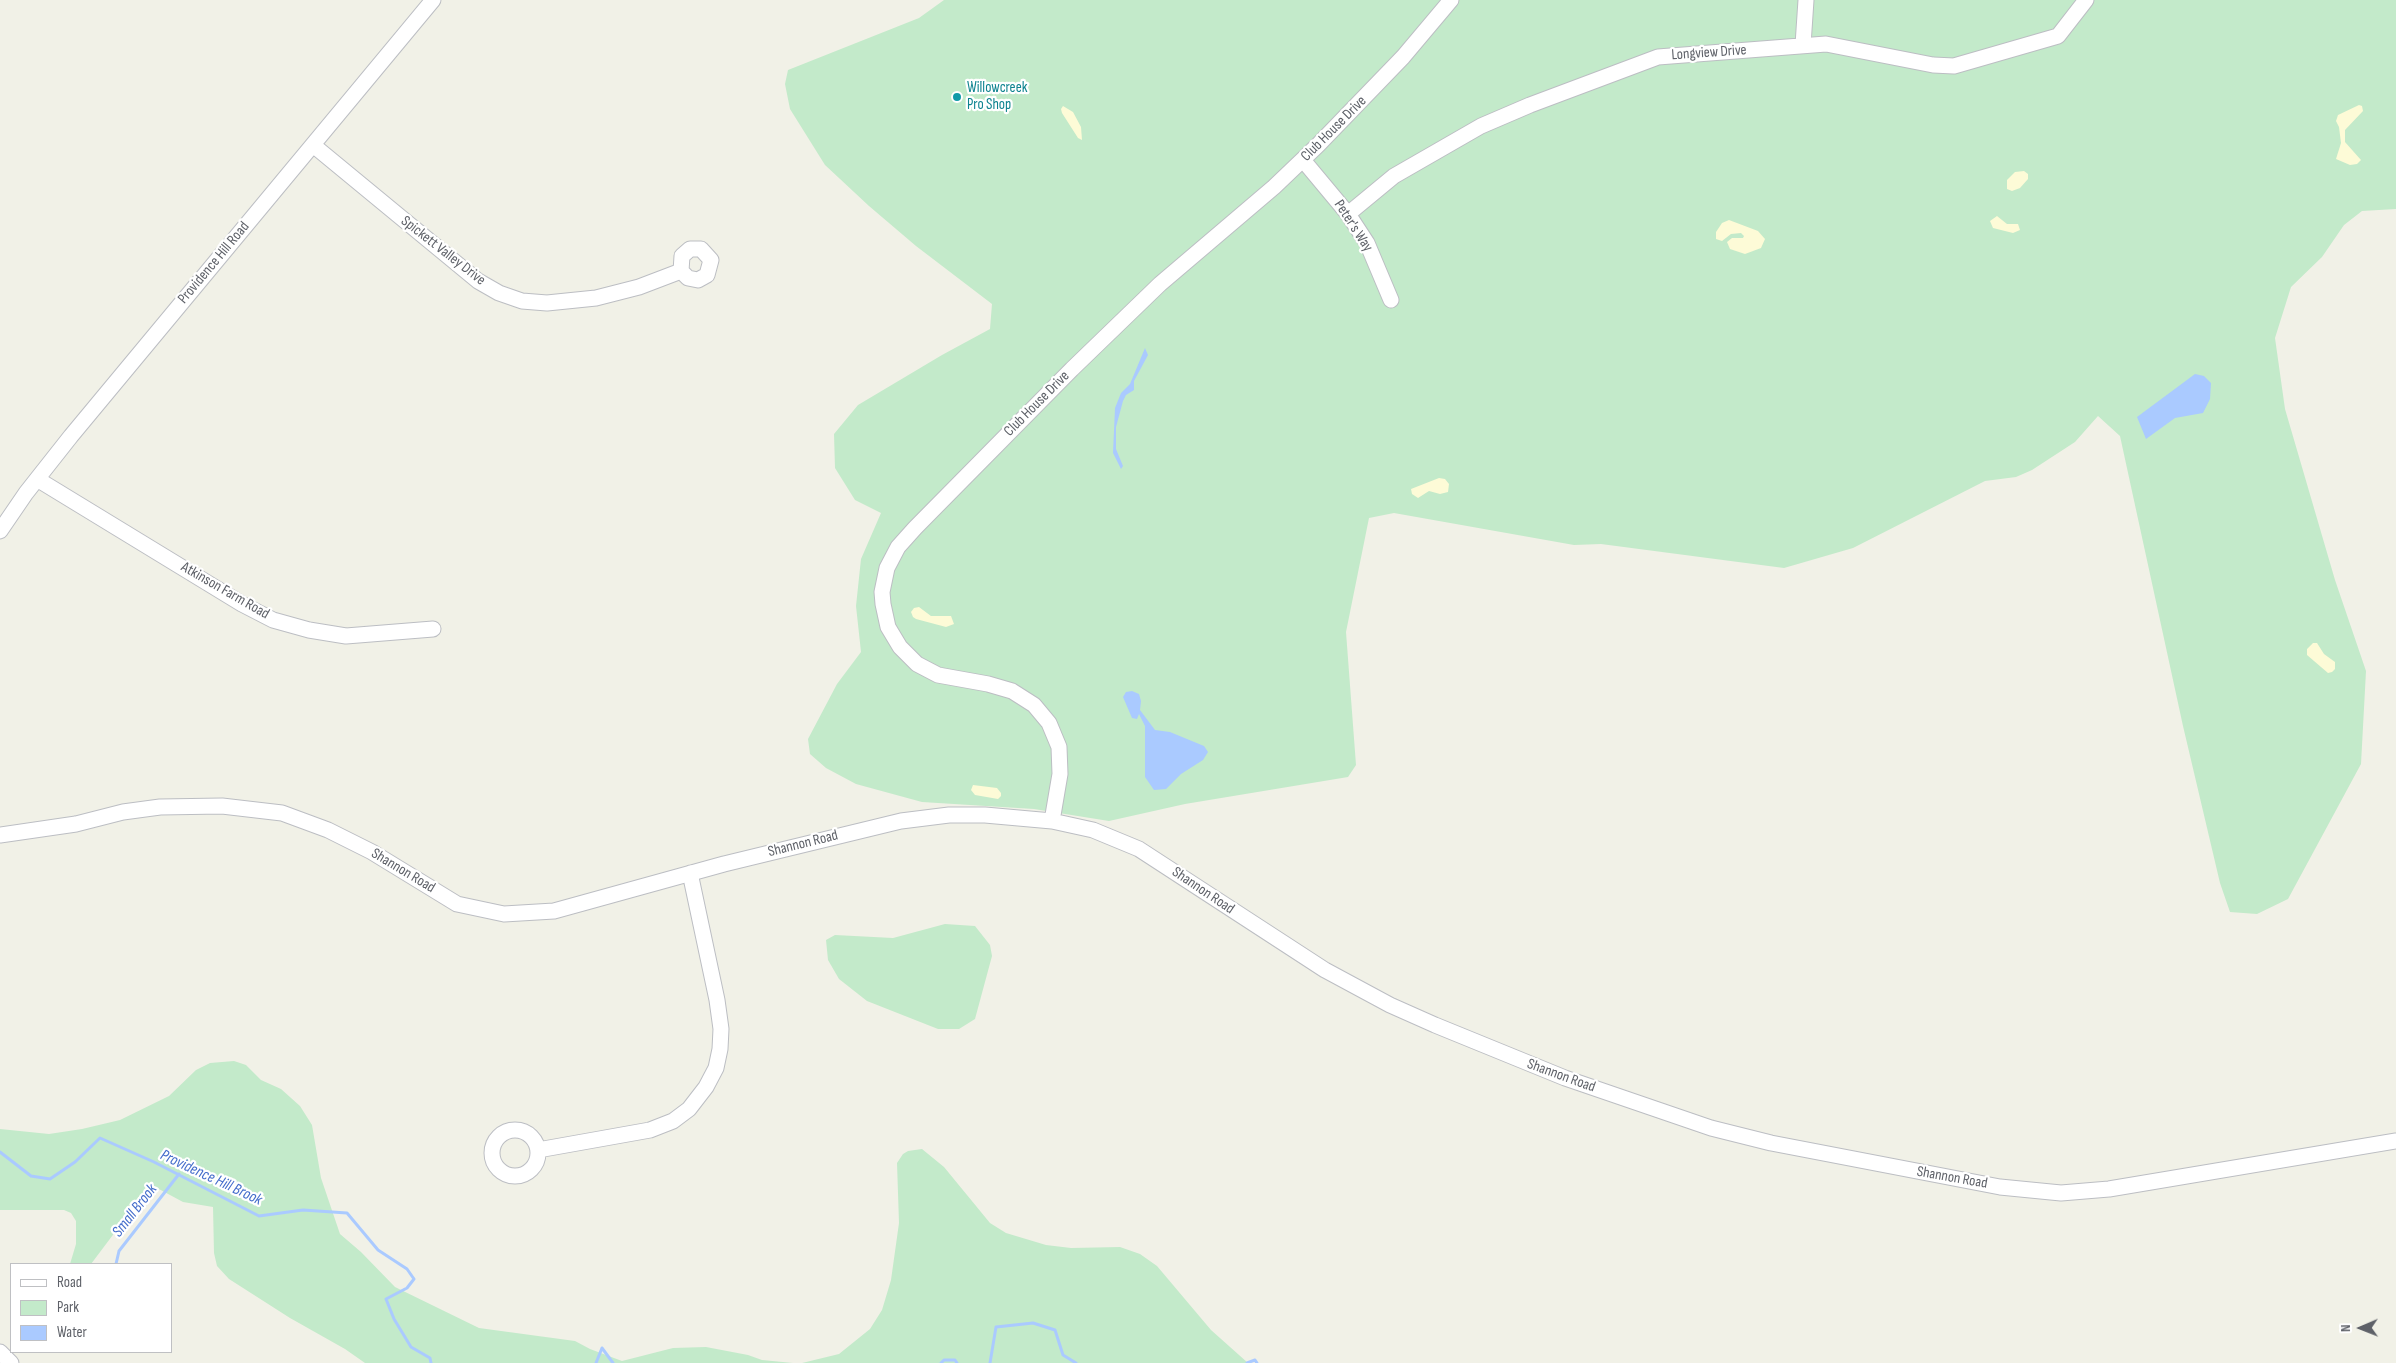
<!DOCTYPE html>
<html>
<head>
<meta charset="utf-8">
<style>
  body { margin:0 }
  #map { position:relative; width:2396px; height:1363px; overflow:hidden; background:#f1f1e7; font-family:"Sofia Sans Condensed",sans-serif }
  canvas { display:block }
  .legend { position:absolute; left:10px; top:1263px; width:162px; height:90px; box-sizing:border-box; background:#fff; border:1px solid #bfc0c3; margin:0; padding:6px 9px; list-style:none; font-size:15px; color:#5e6168 }
  .legend li { display:flex; align-items:center; gap:10px; height:25px }
  .legend b { width:25px; border:1px solid #bfc0c3 }
  .north { position:absolute; left:2336px; top:1303px; width:50px; height:50px; -webkit-text-stroke:4px #fff; paint-order:stroke; rotate:269deg; font-size:14px; font-weight:700; line-height:20px; text-align:center; color:#5e6168 }
  .north::after { content:''; display:block; margin:auto; width:18px; height:22px; background:#5e6168; clip-path:polygon(50% 0,100% 100%,50% 72%,0 100%) }
</style>
</head>
<body>
<div id="map">
<canvas width="2396" height="1363"></canvas>
<ul class="legend">
<li><b style="height:6px;background:#fff"></b>Road</li>
<li><b style="height:14px;background:#c3eaca"></b>Park</li>
<li><b style="height:14px;background:#aacaff"></b>Water</li>
</ul>
<div class="north">N</div>
</div>
<script>
const g = document.querySelector('canvas').getContext('2d');
g.lineJoin = 'round';
function fill(path, color) { g.fillStyle = color; g.fill(path, 'evenodd'); }
const shape = rows => new Path2D(rows.map(r => 'M' + r).join(''));
function strokePath(path, color, width, dash) { g.strokeStyle = color; g.lineWidth = width; g.lineCap = dash ? 'butt' : 'round'; g.setLineDash(dash || []); g.stroke(path); }
function drawText(font, color, halo, rows, align = 'center') {
  g.font = font + ' "Sofia Sans Condensed",sans-serif'; g.lineWidth = 4.5; g.setLineDash([]); g.textBaseline = 'middle'; g.strokeStyle = halo; g.fillStyle = color; for (const [text, x, y, turn = 0] of rows) {
    g.save(); g.translate(x, y); g.rotate((+turn || 0) * Math.PI / 180); g.textAlign = isNaN(turn) ? turn : align; if (halo) g.strokeText(text, 0, 0); g.fillText(text, 0, 0); g.restore();
  }
}
fill(shape([
  [944,0,2396,0,2396,209,2362,211,2344,225,2322,257,2291,287,2275,338,2285,409,2335,580,2366,671,2361,764,2288,899,2257,914,2230,912,2220,883,2183,726,2120,436,2098,416,2075,442,2032,470,2016,477,1985,481,1853,548,1784,568,1601,544,1574,545,1394,513,1369,518,1346,632,1356,765,1348,777,1185,804,1109,821,1034,809,922,802,856,784,826,768,810,754,808,739,837,684,861,652,856,606,861,559,881,513,855,500,835,468,834,434,858,405,942,355,990,329,992,304,916,246,869,206,825,165,790,109,785,84,788,70,919,18],
  [945,924,975,926,990,945,992,956,975,1019,959,1029,938,1029,867,1001,839,979,828,960,826,940,835,935,893,938],
  [234,1061,246,1065,261,1080,281,1089,300,1106,312,1125,321,1178,340,1234,361,1252,395,1287,479,1328,575,1341,590,1349,622,1361,673,1348,706,1347,748,1355,762,1360,793,1363,365,1363,345,1349,290,1318,229,1279,217,1266,214,1253,213,1207,183,1202,157,1188,149,1187,91,1264,70,1264,76,1244,76,1221,71,1213,64,1210,0,1210,0,1129,49,1134,82,1129,120,1120,169,1096,196,1070,210,1063],
  [922,1149,944,1167,990,1223,1006,1233,1046,1245,1071,1248,1120,1247,1140,1254,1157,1266,1211,1330,1248,1363,802,1363,839,1354,870,1329,882,1310,891,1280,899,1223,897,1163,903,1154,908,1151]
]), '#c3eaca');
fill(shape([
  [2359,105,2362,106,2363,111,2345,130,2345,142,2361,160,2357,164,2350,165,2336,159,2341,143,2339,127,2336,121,2338,115],
  [1063,106,1073,112,1081,127,1082,140,1078,138,1062,113,1061,109],
  [2024,171,2028,174,2028,179,2020,188,2012,191,2007,189,2007,180,2015,172],
  [1997,216,2007,224,2018,224,2020,230,2013,233,1993,228,1990,221],
  [1729,220,1758,231,1765,239,1761,248,1745,254,1730,249,1727,242,1732,238,1743,238,1744,236,1741,233,1731,234,1722,241,1716,239,1716,232,1722,223],
  [1439,478,1445,479,1449,484,1448,492,1440,494,1429,491,1418,498,1412,494,1411,489],
  [919,607,931,616,951,616,954,624,946,627,916,619,913,617,911,612,914,608],
  [2313,643,2317,643,2324,654,2335,662,2335,669,2332,672,2328,673,2307,655,2307,649],
  [973,785,997,788,1001,793,1001,796,998,799,975,795,971,790]
]), '#fdfbd7');
fill(shape([
  [1145,348,1148,355,1134,381,1134,390,1126,395,1123,401,1116,427,1116,449,1123,466,1121,469,1113,453,1115,408,1121,393,1130,384],
  [2195,374,2204,376,2211,383,2210,399,2203,413,2175,418,2146,439,2137,417],
  [1132,691,1139,694,1141,701,1140,710,1155,730,1170,732,1204,746,1208,752,1203,760,1181,774,1166,789,1154,790,1145,777,1145,726,1139,714,1137,719,1132,718,1123,697,1126,692]
]), '#aacaff');
strokePath(shape([
  [0,1152,31,1176,50,1179,75,1162,100,1138,154,1162,259,1216,303,1210,347,1213,378,1250,407,1269,414,1279,407,1288,386,1299,394,1319,411,1347,430,1358,431,1363],
  [116,1264,119,1251,179,1174],
  [596,1363,602,1348,613,1363],
  [941,1363,944,1360,955,1360,957,1363],
  [990,1363,996,1327,1033,1323,1055,1330,1063,1355,1076,1363],
  [1247,1363,1255,1360,1257,1363]
]), '#aacaff', 3);
const minor = shape([
  [1803,45,1806,0],
  [313,145,478,281,499,293,522,301,547,303,596,298,639,287,681,271,688,278,698,280,707,275,711,260,701,249,690,249,682,256,681,271],
  [1303,160,1348,214,1367,243,1391,300],
  [1348,214,1394,176,1481,126,1530,105,1658,57,1826,44,1933,65,1954,66,2058,36,2086,0],
  [37,479,242,604,273,620,309,630,346,636,433,629],
  [0,531,26,493,71,436,433,0],
  [1052,821,1060,774,1059,747,1049,723,1034,705,1012,691,988,684,938,675,917,664,900,647,888,627,883,604,882,592,887,568,898,547,915,528,1072,369,1160,284,1274,187,1318,145,1403,57,1451,0],
  [0,835,76,824,123,812,160,807,222,806,282,813,328,830,372,852,457,904,504,914,554,911,724,864,901,821,949,815,985,815,1052,821,1093,830,1139,849,1325,970,1390,1005,1435,1025,1565,1078,1711,1128,1771,1143,2000,1187,2061,1193,2109,1189,2396,1141],
  '492 1153a23 23 0 1 1 46 0a23 23 0 1 1-46 0Z',
  [538,1150,650,1130,673,1121,689,1109,706,1087,716,1068,720,1049,721,1029,717,1000,690,873],
  [0,1352,11,1363]
]);
strokePath(minor, '#bcbec3', 17);
strokePath(minor, '#fff', 15);
for (const [x, y, r, color] of [
  [957,97,5,"#0f9aa8"]
]) { const dot = new Path2D(); dot.arc(x, y, r, 0, 2 * Math.PI); g.fillStyle = color; g.fill(dot); strokePath(dot, '#fff', 2); }
drawText('15px', '#5e6168', '#fff', [
  ["Longview Drive",1709,53,-4],
  ["Club House Drive",1334,129,-45],
  ["Peter's Way",1353,226,57],
  ["Spickett Valley Drive",443,251,38],
  ["Providence Hill Road",214,263,-50],
  ["Club House Drive",1037,404,-45],
  ["Atkinson Farm Road",225,591,30],
  ["Shannon Road",803,844,-14],
  ["Shannon Road",403,871,31],
  ["Shannon Road",1203,891,34],
  ["Shannon Road",1561,1076,20],
  ["Shannon Road",1952,1178,10]
]);
drawText('15px', '#0d838f', '#fff', [
  ["Willowcreek",967,88],
  ["Pro Shop",967,105]
], 'left');
drawText('italic 16px', '#446dcb', '#fff', [
  ["Providence Hill Brook",211,1178,25],
  ["Small Brook",135,1211,-52]
]);
</script>
</body>
</html>
